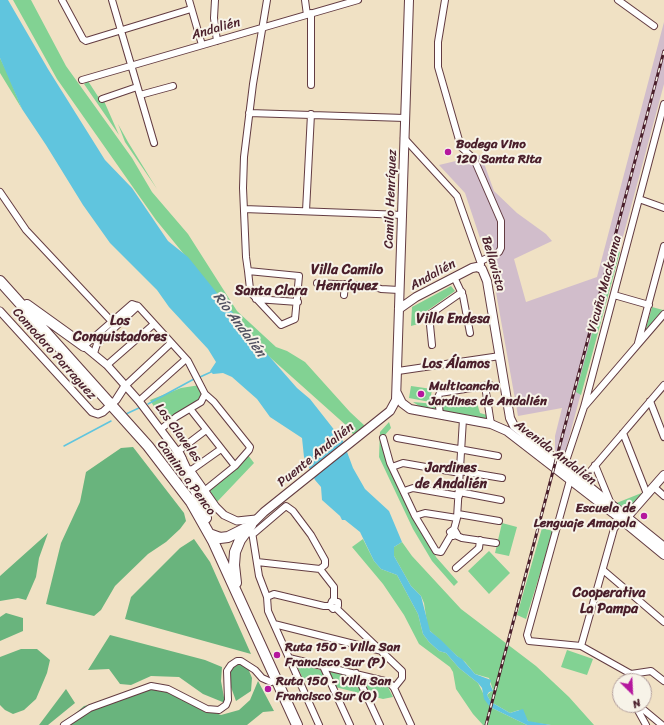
<!DOCTYPE html>
<html>
<head>
<meta charset="utf-8">
<style>
  body { margin:0 }
  #map { position:relative; width:664px; height:725px; overflow:hidden; background:#f0e1c4; font-family:Sriracha,sans-serif }
  canvas { display:block }
  .north { position:absolute; left:612px; top:673px; width:40px; height:40px; box-sizing:border-box; background:#f7f3e8; border:1px solid #b29e9c; border-radius:50%; rotate:156deg; font-size:11px; font-weight:700; line-height:16px; text-align:center; color:#4a1f2b }
  .north::after { content:''; display:block; margin:auto; width:14px; height:18px; background:#b5179e; clip-path:polygon(50% 0,100% 100%,50% 72%,0 100%) }
</style>
</head>
<body>
<div id="map">
<canvas width="664" height="725"></canvas>
<div class="north">N</div>
</div>
<script>
const g = document.querySelector('canvas').getContext('2d');
g.lineJoin = 'round';
function fill(path, color) { g.fillStyle = color; g.fill(path, 'evenodd'); }
const shape = rows => new Path2D(rows.map(r => 'M' + r).join(''));
function strokePath(path, color, width, dash) { g.strokeStyle = color; g.lineWidth = width; g.lineCap = dash ? 'butt' : 'round'; g.setLineDash(dash || []); g.stroke(path); }
function drawText(font, color, halo, rows, align = 'center') {
  g.font = font + ' Sriracha,sans-serif'; g.lineWidth = 4; g.setLineDash([]); g.textBaseline = 'middle'; g.strokeStyle = halo; g.fillStyle = color; for (const [text, x, y, turn = 0] of rows) {
    g.save(); g.translate(x, y); g.rotate((+turn || 0) * Math.PI / 180); g.textAlign = isNaN(turn) ? turn : align; if (halo) g.strokeText(text, 0, 0); g.fillText(text, 0, 0); g.restore();
  }
}
fill(shape([
  [664,22,664,84,563,460,555,453,555,436,562,408,518,416,492,270,495,266,490,251,484,250,465,193,439,165,481,155,494,191,517,213,546,234,552,241,514,259,526,302,597,277]
]), '#d1bdcb');
fill(shape([
  [13,0,31,0,66,66,132,158,152,192,188,234,237,311,276,347,287,351,305,362,350,412,365,426,355,437,348,427,264,352,156,220,57,79],
  [0,58,7,72,22,109,0,73],
  [88,81,99,98,104,101,119,135,84,84],
  [118,124,128,142,157,189,125,142],
  [615,250,620,252,581,395,576,392],
  [451,286,455,291,424,313,422,323,411,326,412,307],
  [652,307,663,310,645,332],
  [200,385,205,394,199,401,164,423,150,400,181,388],
  [411,386,432,389,430,402,409,398],
  [413,402,457,406,477,403,480,413,487,415,487,418,472,418,422,408],
  [389,422,391,428,385,435,382,443,436,557,458,582,454,586,432,561,413,529,379,457,380,432],
  [248,455,254,463,216,503,207,491],
  [644,492,626,513,614,504],
  [502,523,517,527,509,556,495,553],
  [542,528,553,531,526,619,517,615],
  [363,539,374,561,381,569,397,575,418,614,423,634,429,642,439,651,446,653,459,668,478,683,490,707,527,725,483,725,473,714,456,689,453,672,450,667,419,644,404,615,383,584,352,547],
  [402,542,412,556,461,609,536,666,569,697,594,725,551,725,529,722,519,710,510,713,491,702,487,695,493,690,489,678,475,674,465,662,457,656,428,629,424,603,421,596,411,586,394,556,394,547],
  [489,551,510,573,489,594,468,571],
  [567,650,593,659,587,675,561,667],
  [296,664,321,670,328,685,304,681],
  [327,669,387,685,393,697,383,699,335,687]
]), '#82d293');
fill(shape([
  [133,447,184,513,186,521,180,529,166,542,148,554,115,586,101,610,94,616,46,604,61,543,80,502,86,472,121,448],
  [48,533,39,558,36,577,26,600,18,598,0,601,0,576],
  [194,539,210,562,251,654,125,619,131,597,180,548],
  [6,613,23,618,23,631,0,641,0,617],
  [110,635,205,660,222,667,221,681,225,703,203,694,179,677,151,676,131,685,120,684,109,669,88,670],
  [21,649,37,649,50,660,47,673,36,699,24,710,13,714,5,710,0,705,0,657],
  [232,662,247,666,252,678,251,691,236,701,227,676],
  [258,681,274,711,263,712,247,725,62,725,84,706,122,697,154,685,200,707,221,715,239,710,250,700],
  [66,689,75,703,48,725,39,725]
]), '#69b47d');
fill(shape([
  [0,0,8,0,48,69,105,160,132,188,168,241,188,257,254,339,297,388,310,399,343,441,353,468,365,489,389,511,402,542,394,547,394,556,411,586,421,596,430,631,441,640,457,656,462,659,475,674,491,680,490,684,493,691,489,692,487,695,491,702,510,713,523,709,528,721,551,725,527,725,490,707,484,699,482,688,478,683,459,668,446,653,439,651,429,642,423,634,418,614,397,575,381,569,374,561,360,532,345,520,342,520,340,516,322,500,321,487,315,480,304,457,302,438,270,417,257,399,232,377,223,373,213,374,210,371,216,362,208,349,169,307,157,290,110,243,83,205,46,145,22,109,0,58]
]), '#60c5de');
strokePath(shape([
  [200,377,211,372],
  [148,404,194,379],
  [126,414,141,407],
  [64,446,111,421]
]), '#60c5de', 1.5);
const minor = shape([
  [62,0,83,39,86,41,191,9],
  [112,0,154,143],
  [189,0,202,45],
  [215,0,214,18,217,41],
  [305,0,307,15],
  [445,0,438,42,438,67,461,147,474,159,501,221,501,248,499,252,481,261],
  [618,0,654,26],
  [82,80,358,0],
  [311,85,311,13],
  [140,95,173,86],
  [102,99,137,87],
  [249,113,405,118],
  [404,138,457,196,481,264],
  [0,192,26,230,116,326],
  [639,199,664,208],
  [244,209,403,215],
  [306,211,311,114],
  [248,271,299,276,295,319,281,325,252,294,250,289,248,271,246,257,243,188,244,157,253,84,267,0],
  [454,277,463,296,470,333],
  [317,283,372,286,381,289,399,290],
  [344,295,345,284],
  [614,295,649,305],
  [256,299,298,302],
  [638,343,664,246],
  [432,345,429,315,462,292],
  [84,346,132,304,138,306,188,361,205,394,201,402,176,417,161,429],
  [94,353,97,344,138,306],
  [107,365,154,324],
  [398,371,500,356],
  [125,386,171,343],
  [485,386,491,424],
  [139,401,186,359],
  [650,401,664,437],
  [584,407,664,314],
  [191,410,235,466],
  [440,415,438,397,440,393,490,385],
  [623,433,647,494],
  [383,438,390,463,415,516,436,551,441,552,451,535],
  [397,438,498,456],
  [177,452,206,430],
  [595,465,611,504],
  [392,467,403,463,460,473],
  [564,467,584,407,664,104],
  [190,471,221,449],
  [460,471,502,478],
  [570,480,527,635,529,641,581,646,614,529,621,519],
  [582,481,664,385],
  [654,487,664,496],
  [204,491,235,466,249,450,250,447,214,402,205,394],
  [404,491,413,488,459,496],
  [459,492,501,500],
  [458,514,499,521],
  [415,516,425,513,457,518],
  [454,529,457,534,453,536,450,532,454,529,457,518,463,419],
  [252,532,259,576,267,597],
  [252,535,286,506,293,511,311,535,325,560,325,565,320,569],
  [455,535,462,538,496,543],
  [257,562,320,569],
  [456,568,479,548,480,540],
  [320,569,334,587,334,600],
  [603,570,664,622],
  [267,597,268,611,319,725],
  [267,597,274,594,324,606,330,606,333,609,338,606,338,602,332,601,330,606],
  [336,608,402,671,402,678,394,688],
  [274,624,382,651],
  [581,646,631,674,651,671,664,681],
  [289,658,389,682,394,688,411,725],
  [323,666,350,725],
  [356,673,380,725],
  [635,705,646,725],
  [638,705,662,725],
  [64,725,90,708,151,686,168,689,207,709,219,710,226,705,228,700,227,671,231,665,237,661,241,661,255,670,262,678,271,682]
]);
const tertiary = shape([
  [0,311,92,412,98,414,103,412,116,400,125,386],
  [84,346,107,365,139,401,182,458],
  [190,470,216,507,224,515,237,521,256,519]
]);
const secondary = shape([
  [399,309,416,297,472,268,477,267,482,269,487,281,510,418,514,426,664,547],
  [397,393,402,403,410,409,491,424,507,431,613,513,664,555],
  [624,518,627,517,664,475],
  [251,525,264,512,390,411,396,400,409,0]
]);
const trunk = shape([
  [0,281,148,446,191,502,213,541,297,725],
  [27,305,84,346],
  [179,455,197,494,206,518],
  [209,534,220,538,228,537,246,528],
  [236,583,234,565,235,552,240,540,251,525]
]);
strokePath(minor, '#633c42', 8);
strokePath(tertiary, '#633c42', 9);
strokePath(secondary, '#633c42', 10);
strokePath(trunk, '#633c42', 12);
strokePath(minor, '#fff', 6);
strokePath(tertiary, '#fff', 7);
strokePath(secondary, '#fff', 8);
strokePath(trunk, '#fff', 10);
const rail = shape([
  [486,725,664,51]
]);
strokePath(rail, '#4a1f2b', 3);
strokePath(rail, '#f7f3e8', 1.5, [4.5]);
for (const [x, y, r, color] of [
  [448,152,4,"#b5179e"],
  [421,394,4,"#b5179e"],
  [644,516,4,"#b5179e"],
  [277,655,4,"#b5179e"],
  [268,689,4,"#b5179e"]
]) { const dot = new Path2D(); dot.arc(x, y, r, 0, 2 * Math.PI); g.fillStyle = color; g.fill(dot); strokePath(dot, '#f7f3e8', 1.5); }
drawText('13px', '#4a1f2b', '#f7f3e8', [
  ["Andalién",216,29,-16],
  ["Camilo Henríquez",391,199,-88],
  ["Bellavista",493,264,74],
  ["Andalién",433,275,-29],
  ["Vicuña Mackenna",605,284,-75],
  ["Comodoro Parraguez",54,354,48],
  ["Los Claveles",178,433,54],
  ["Avenida Andalién",555,453,37],
  ["Puente Andalién",316,455,-39],
  ["Camino a Penco",186,478,54]
]);
drawText('bold 13px', '#4a1f2b', '#f7f3e8', [
  ["Bodega Vino",456,145],
  ["120 Santa Rita",456,160],
  ["Multicancha",429,387],
  ["Jardines de Andalién",429,402],
  ["Escuela de",636,509,"right"],
  ["Lenguaje Amapola",636,524,"right"],
  ["Ruta 150 - Villa San",285,648],
  ["Francisco Sur (P)",285,663],
  ["Ruta 150 - Villa San",276,682],
  ["Francisco Sur (O)",276,697]
], 'left');
drawText('bold 14px', '#4a1f2b', '#f7f3e8', [
  ["Villa Camilo",347,270],
  ["Henríquez",347,286],
  ["Santa Clara",271,291],
  ["Villa Endesa",453,319],
  ["Los",120,321],
  ["Conquistadores",120,337],
  ["Los Álamos",456,364],
  ["Jardines",451,468],
  ["de Andalién",451,484],
  ["Cooperativa",609,593],
  ["La Pampa",609,609]
]);
drawText('italic 14px', '#515161', '#f7f3e8', [
  ["Río Andalién",239,325,53]
]);
</script>
</body>
</html>
